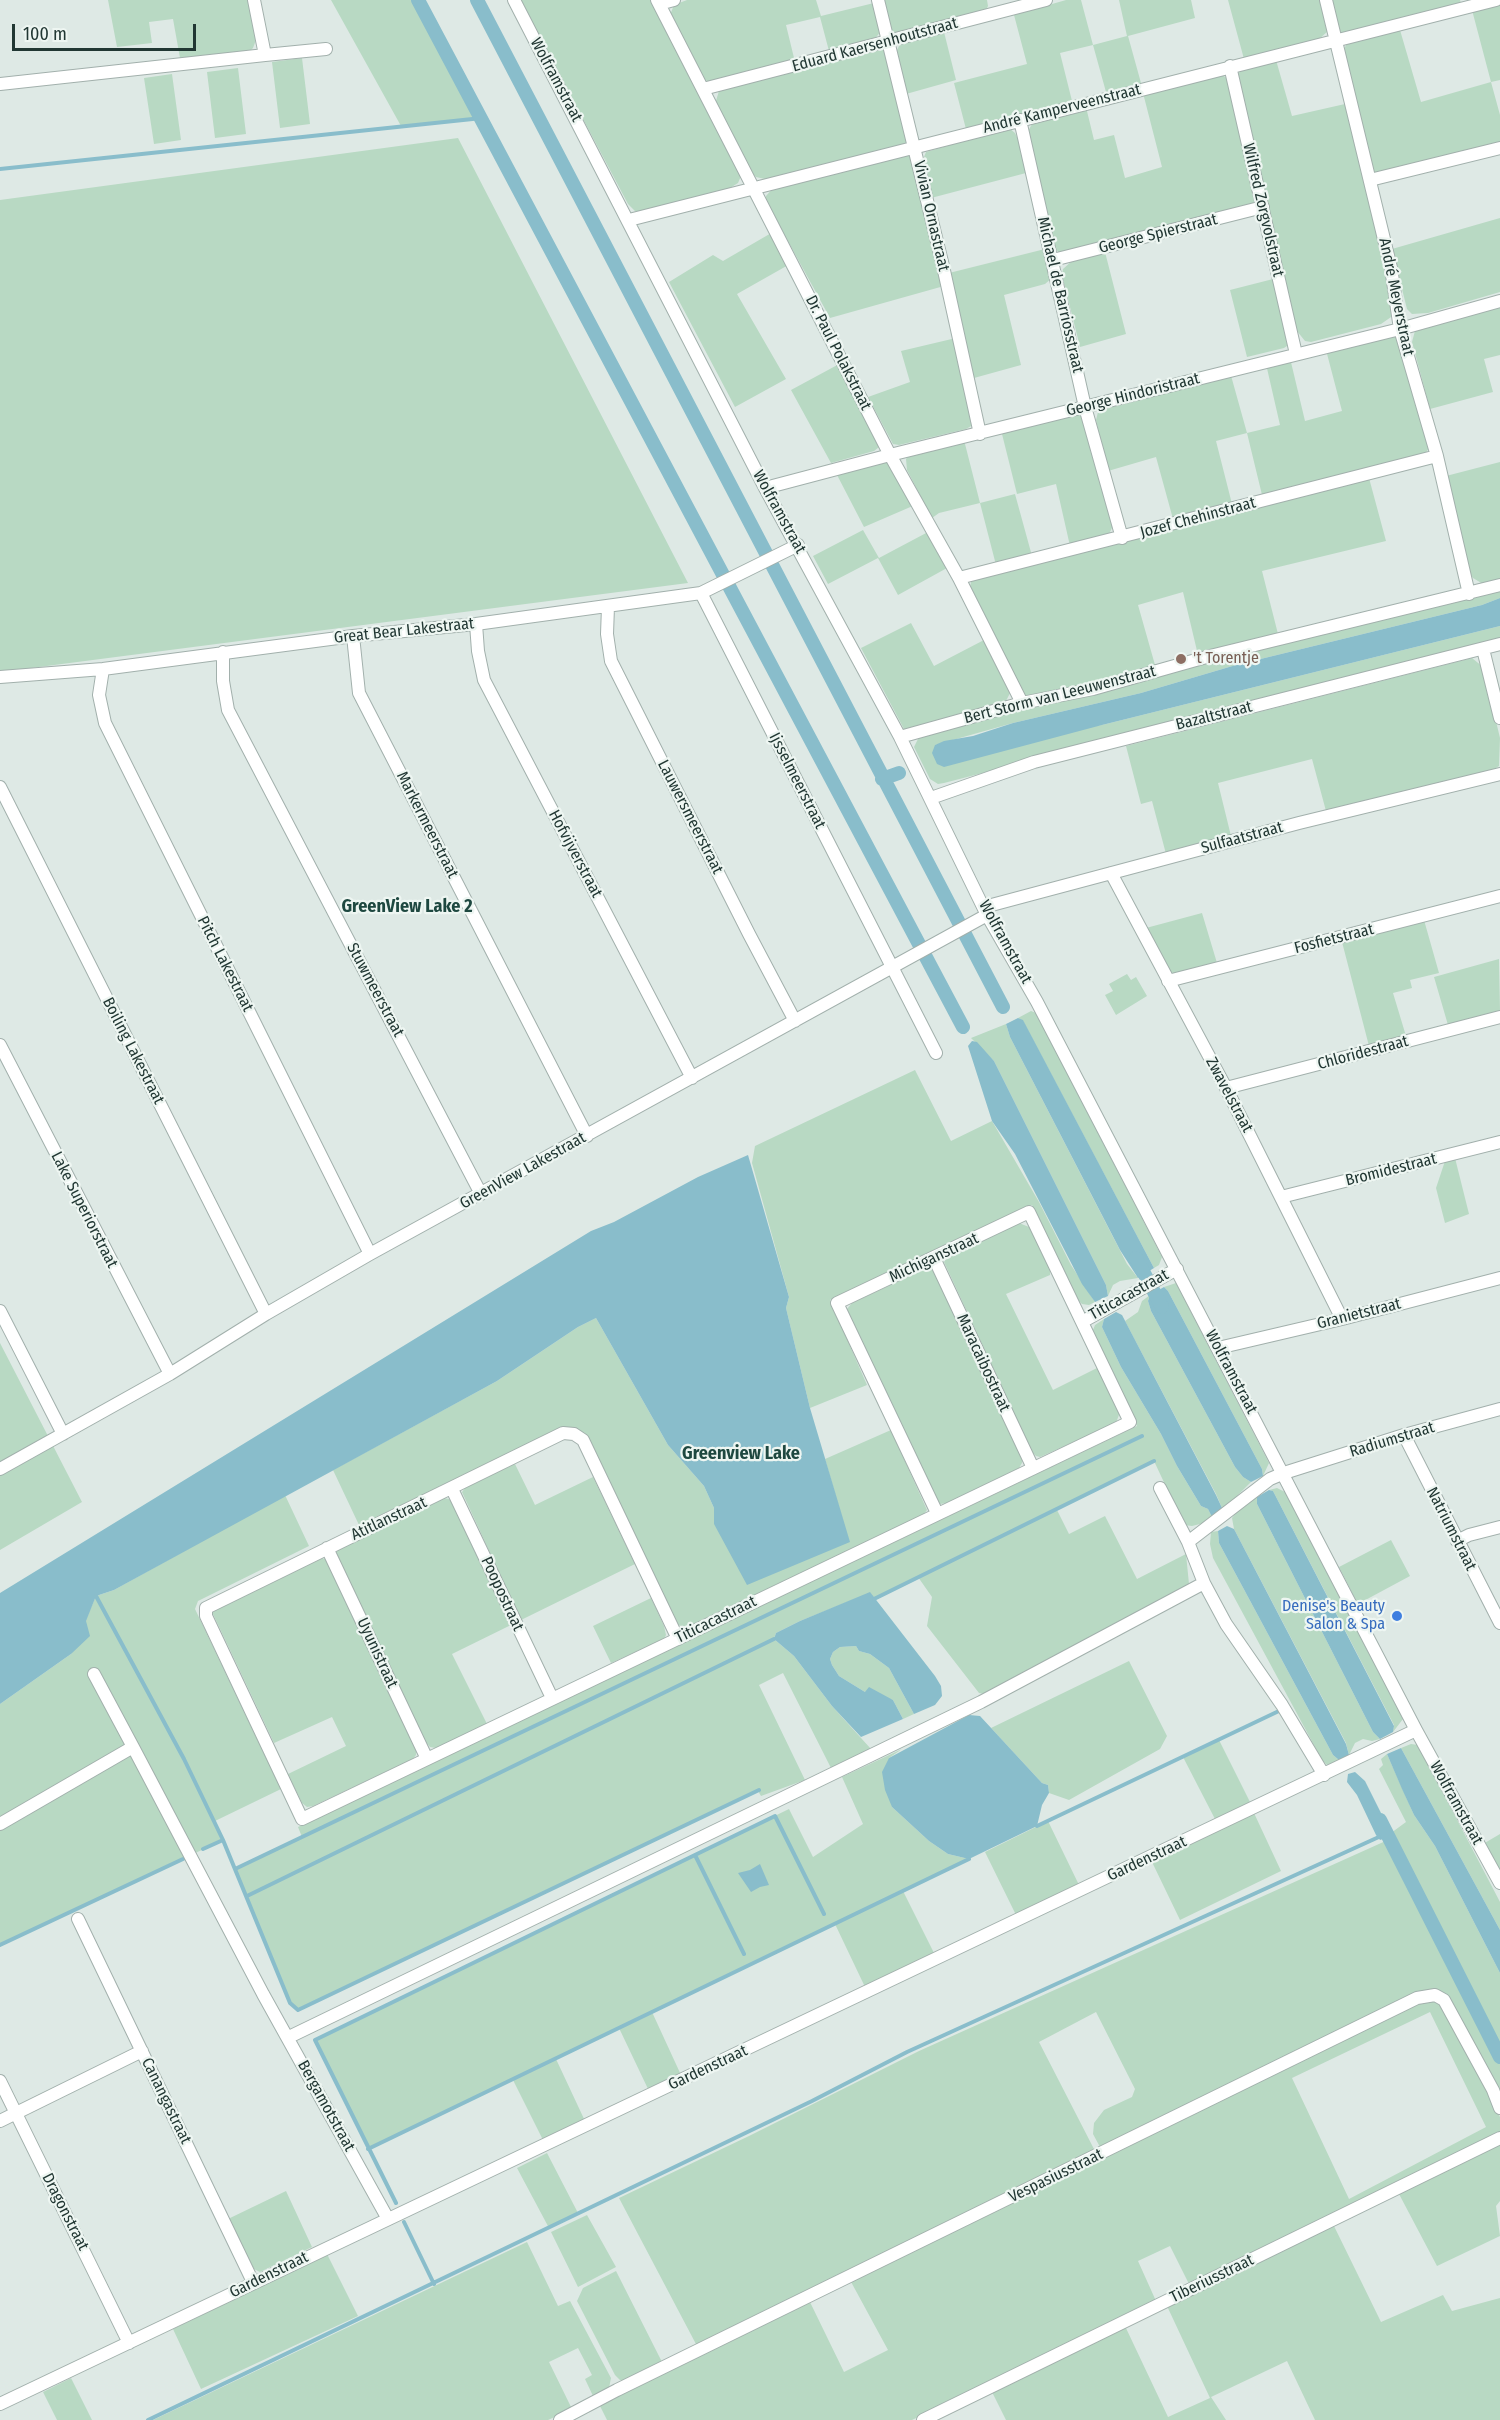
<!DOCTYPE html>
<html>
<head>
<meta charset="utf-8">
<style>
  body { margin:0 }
  #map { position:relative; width:1500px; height:2420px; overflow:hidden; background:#dee9e5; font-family:"Fira Sans Condensed",sans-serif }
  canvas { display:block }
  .scale { position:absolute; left:12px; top:24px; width:184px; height:27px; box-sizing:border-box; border:3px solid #213733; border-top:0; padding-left:8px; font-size:18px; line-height:21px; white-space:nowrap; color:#213733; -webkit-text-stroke:4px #eef6f2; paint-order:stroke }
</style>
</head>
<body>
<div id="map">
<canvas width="1500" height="2420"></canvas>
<div class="scale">100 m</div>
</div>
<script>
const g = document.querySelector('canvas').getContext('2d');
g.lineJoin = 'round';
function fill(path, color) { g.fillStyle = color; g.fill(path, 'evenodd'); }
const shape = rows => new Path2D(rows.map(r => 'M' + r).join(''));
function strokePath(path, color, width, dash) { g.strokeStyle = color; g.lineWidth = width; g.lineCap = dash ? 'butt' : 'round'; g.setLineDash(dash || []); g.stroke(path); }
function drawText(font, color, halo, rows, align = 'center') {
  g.font = font + ' "Fira Sans Condensed",sans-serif'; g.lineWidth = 4.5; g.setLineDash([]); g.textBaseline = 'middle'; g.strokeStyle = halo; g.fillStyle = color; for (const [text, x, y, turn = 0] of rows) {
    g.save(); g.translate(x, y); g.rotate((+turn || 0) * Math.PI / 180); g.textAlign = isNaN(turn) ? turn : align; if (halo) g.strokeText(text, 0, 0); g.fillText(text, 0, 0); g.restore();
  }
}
fill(shape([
  [108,0,249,0,256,40,253,48,248,53,180,58,173,19,149,22,152,43,117,47],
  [331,0,418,0,482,118,401,126],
  [520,0,653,0,741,176,738,183,730,188,643,211,635,211,628,204],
  [687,0,816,0,821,16,874,3,881,31,874,40,829,51,820,17,786,25,795,62,713,81,707,81,702,78,670,15,674,5],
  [881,0,987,0,988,6,986,10,897,36,891,33],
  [1066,0,1081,0,1093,45,1127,36,1119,0,1191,0,1195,18,1128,36,1141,83,1106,92,1093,45,1060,53,1072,101,966,129,954,83,1027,64,1014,15],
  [1228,0,1321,0,1327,32,1319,39,1244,59],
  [1330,0,1460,0,1461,3,1344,33,1339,31],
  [1500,3,1500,80,1491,82,1500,115,1500,143,1378,175,1373,172,1344,49,1347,43,1400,30,1421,102,1491,82,1472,10],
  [944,32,956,80,906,94,896,52,899,46,907,41],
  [883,48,887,51,910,143,765,179,756,177,750,171,715,104,719,91,726,87],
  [302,58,310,124,280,128,272,62],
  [1276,60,1292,116,1345,104,1396,309,1394,315,1381,324,1311,342,1305,341,1297,331,1239,82,1238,75,1241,69],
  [238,68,246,134,215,138,207,72],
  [172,74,181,140,154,144,144,78],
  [1222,75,1227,78,1255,200,1253,204,1061,254,1056,250,1027,133,1032,124,1086,107,1094,140,1114,135,1125,178,1162,167,1143,93],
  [1009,128,1015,133,1018,139,1026,173,931,198,922,162,926,152],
  [458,138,688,583,0,672,0,200],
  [901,156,909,156,914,161,944,286,830,318,766,201,766,196,774,187],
  [1500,218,1500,292,1428,313,1412,314,1407,309,1392,249],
  [773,232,790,264,737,294,786,379,735,407,669,282,713,255,723,261],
  [1045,249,1053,277,1045,284,1004,295,1021,365,974,378,949,273],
  [1105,252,1126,334,1080,347,1062,275,1063,269,1073,260],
  [1277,278,1290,344,1284,348,1247,357,1230,290],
  [1500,302,1500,355,1484,359,1493,392,1430,409,1412,342,1416,327],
  [1399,335,1429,448,1425,454,1263,499,1247,433,1216,441,1232,504,1173,519,1156,457,1108,471,1096,420,1098,412,1103,407,1230,372,1247,433,1280,425,1266,364,1290,358,1305,421,1342,411,1326,350],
  [956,338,973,425,966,429,899,445,893,444,868,397,910,382,901,351],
  [841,363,883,444,874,451,831,463,791,390],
  [1079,413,1085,417,1112,520,1112,528,1109,534,1070,546,1056,484,1017,494,1001,430],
  [964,440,980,503,1015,494,1032,556,996,565,980,503,939,513,932,518,907,470,906,459,910,454],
  [885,459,915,505,864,527,836,473],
  [1500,462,1500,579,1483,584,1473,578,1469,572,1446,476],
  [1369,478,1386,541,1262,571,1278,634,1198,655,1183,592,1138,605,1155,665,1038,697,1023,696,969,591,972,578],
  [863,530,879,558,928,532,947,568,898,595,878,558,828,584,813,556],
  [1500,589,1500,598,1482,605,1236,665,1141,693,1013,723,935,745,1102,725,1500,626,1500,639,944,783,938,784,930,779,914,747,918,739,922,735],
  [911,623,934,666,984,640,1009,687,1010,693,1005,703,910,729,904,729,861,648],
  [1472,658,1483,667,1500,738,1499,766,1493,770,1326,811,1312,759,1218,783,1231,836,1166,854,1152,801,1141,804,1126,746],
  [1202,913,1217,963,1176,974,1168,971,1146,928],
  [1424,920,1439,973,1410,980,1412,988,1393,993,1406,1036,1369,1046,1342,942],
  [1499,959,1500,1011,1448,1025,1434,977],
  [1127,974,1131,980,1136,977,1147,996,1116,1015,1105,995,1113,991,1109,984],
  [1031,1011,1036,1013,1162,1257,1159,1265,1154,1268,1023,1021,1018,1018],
  [1006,1024,1010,1037,1127,1264,1138,1278,1120,1281,1113,1285,1108,1296,1106,1285,994,1061,971,1038],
  [915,1070,951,1141,992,1121,1039,1202,1071,1265,1095,1302,1089,1305,1082,1304,1079,1301,1032,1205,830,1300,867,1385,810,1408,786,1308,789,1297,752,1163,755,1146],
  [1455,1158,1469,1214,1445,1223,1436,1188,1445,1161],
  [1019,1223,1029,1227,1050,1268,1050,1275,1006,1294,1053,1390,1097,1368,1120,1412,1116,1423,1040,1457,1036,1456,1032,1452,944,1262,946,1259],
  [925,1269,931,1269,935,1273,1022,1455,1022,1463,1019,1468,947,1503,940,1504,935,1496,848,1315,847,1309,852,1303],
  [1176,1283,1269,1463,1263,1476,1262,1469,1168,1291,1164,1287],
  [1150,1295,1148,1301,1151,1311,1235,1467,1243,1477,1251,1482,1229,1504,1222,1508,1216,1494,1125,1321,1138,1312,1142,1301],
  [596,1318,668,1445,704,1486,714,1508,714,1524,849,1542,825,1459,891,1430,927,1510,923,1515,687,1627,677,1625,585,1433,567,1427,359,1525,333,1470,497,1381,578,1327],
  [1104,1319,1102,1327,1121,1367,1161,1434,1177,1466,1201,1506,1208,1509,1212,1517,1204,1523,1192,1526,1184,1525,1154,1461,1057,1510,1069,1534,1105,1516,1137,1579,1186,1554,1189,1584,984,1694,979,1693,927,1626,932,1597,918,1577,874,1599,870,1593,800,1621,776,1633,774,1639,794,1656,832,1706,871,1749,831,1768,783,1673,759,1685,805,1780,761,1796,758,1791,298,2010,290,2003,235,1869,302,1837,298,1827,1137,1426,1093,1330,1095,1325],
  [0,1343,82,1502,0,1550],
  [515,1464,535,1505,593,1477,635,1564,521,1620,462,1492,466,1487],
  [1277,1488,1285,1492,1403,1719,1393,1732,1394,1725,1273,1491,1269,1490],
  [285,1495,309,1546,198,1601,195,1609,281,1789,215,1821,223,1840,0,1945,0,1704,71,1654,96,1596,114,1590],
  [1257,1497,1257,1504,1373,1732,1380,1739,1372,1741,1363,1739,1355,1743,1349,1755,1346,1743,1234,1529,1232,1518,1244,1503],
  [444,1498,449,1499,453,1503,511,1625,452,1654,487,1724,436,1748,430,1747,425,1741,337,1556,336,1550],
  [1218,1531,1219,1543,1333,1755,1339,1760,1327,1765,1322,1760,1213,1558,1210,1544,1211,1532],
  [1391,1540,1410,1576,1358,1604,1339,1567],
  [322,1558,327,1560,416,1747,416,1755,413,1759,313,1806,307,1807,302,1803,288,1774,346,1746,332,1717,274,1743,213,1614,213,1609],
  [651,1598,664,1626,666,1635,664,1639,611,1663,593,1626],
  [856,1646,859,1651,870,1654,889,1668,914,1714,903,1719,893,1700,865,1692,839,1676,832,1665,830,1659,833,1652,840,1647],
  [1129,1661,1167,1736,1160,1749,1069,1800,1049,1793,1048,1785,1042,1783,991,1728],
  [1219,1740,1250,1802,1215,1819,1183,1757],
  [1411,1744,1418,1745,1500,1902,1500,1930,1401,1748],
  [902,1749,889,1758,892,1807,929,1841,948,1854,969,1859,903,1891,934,1953,865,1987,835,1924,652,2012,681,2075,649,2091,619,2028,556,2059,585,2121,543,2140,513,2080,368,2149,315,2040,789,1809,813,1857,863,1824,842,1777],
  [1387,1754,1414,1815,1435,1846,1500,1973,1500,2095,1439,1992,1100,2147,1093,2134,1094,2123,1104,2110,1132,2097,1135,2089,1096,2012,1039,2042,1095,2151,697,2346,619,2198,749,2136,919,2051,1390,1839,1391,1833,1406,1822,1379,1769,1383,1765,1381,1759],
  [1254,1813,1281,1871,1180,1920,1152,1862],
  [1048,1821,1079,1885,1016,1915,985,1852],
  [1500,1834,1500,1877,1483,1844],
  [1432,1999,1445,2007,1500,2117,1500,2132,1190,2286,1170,2246,1138,2261,1156,2301,912,2420,607,2420,599,2404,809,2300,844,2372,888,2350,850,2280,1423,2000],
  [1430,2012,1486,2127,1349,2199,1292,2078],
  [1500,2144,1500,2201,1496,2206,1500,2236,1437,2266,1399,2194],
  [547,2153,578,2213,549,2228,517,2168],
  [286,2191,312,2247,260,2272,254,2269,228,2219],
  [587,2215,616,2267,578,2287,551,2232],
  [1333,2224,1381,2322,1443,2295,1452,2311,1500,2298,1500,2420,1315,2420,1287,2361,1211,2397,1226,2420,1006,2420,991,2390,1125,2326,1168,2417,1210,2398,1167,2306],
  [527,2242,558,2306,570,2301,611,2378,609,2388,598,2396,593,2396,585,2379,592,2375,578,2348,549,2362,572,2409,548,2420,153,2420],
  [327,2254,358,2316,201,2389,173,2329],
  [616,2271,662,2362,625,2380,620,2380,615,2375,577,2301,583,2288],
  [71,2378,92,2420,57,2420,43,2392]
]), '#b8d9c3');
fill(shape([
  [1500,598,1500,626,1102,725,944,767,937,764,932,753,935,745,944,741,973,736,1013,723,1141,693,1236,665,1482,605],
  [1018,1018,1023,1020,1154,1268,1138,1278,1120,1250,1010,1037,1006,1024],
  [972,1041,977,1042,994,1061,1106,1285,1108,1296,1095,1302,1082,1284,1015,1154,992,1121,968,1046],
  [748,1155,789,1297,786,1308,810,1408,850,1542,747,1585,714,1524,714,1508,704,1486,668,1445,596,1318,578,1327,497,1381,114,1590,96,1596,86,1621,90,1636,71,1654,0,1704,0,1593,591,1231,614,1222,698,1177],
  [1164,1287,1168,1291,1262,1469,1263,1476,1251,1482,1243,1477,1235,1467,1151,1311,1148,1301,1150,1295],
  [1116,1312,1122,1315,1216,1495,1222,1508,1220,1512,1212,1517,1208,1509,1201,1506,1177,1466,1161,1434,1121,1367,1102,1327,1104,1319],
  [1269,1490,1273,1491,1394,1726,1393,1732,1380,1739,1373,1732,1257,1504,1257,1497],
  [1227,1526,1234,1529,1346,1744,1349,1755,1339,1760,1333,1755,1219,1543,1218,1531],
  [870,1592,935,1676,941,1686,942,1696,935,1705,914,1714,889,1668,870,1654,859,1651,856,1646,840,1647,833,1652,830,1659,832,1665,839,1676,865,1692,869,1687,893,1700,903,1719,861,1737,832,1706,794,1656,774,1639,776,1633,800,1621],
  [969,1715,980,1716,1042,1783,1048,1785,1049,1793,1042,1805,1037,1826,969,1859,948,1854,929,1841,892,1807,885,1790,882,1772,889,1758],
  [1401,1748,1500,1930,1500,1973,1435,1846,1414,1815,1402,1789,1387,1754],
  [1355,1772,1365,1781,1391,1833,1386,1838,1380,1840,1376,1835,1357,1795,1347,1782,1348,1774],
  [760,1864,769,1885,760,1887,751,1892,738,1873,750,1870]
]), '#89bdcb');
strokePath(shape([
  [0,169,482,118],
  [96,1596,184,1759,223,1840,290,2003,298,2010,759,1790],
  [874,1599,1154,1461],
  [1037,1826,1281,1710],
  [203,1849,223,1840],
  [695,1855,744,1954],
  [235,1869,1142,1436],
  [247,1896,774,1639],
  [0,1945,183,1859],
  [368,2149,969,1859],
  [396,2203,315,2040,775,1816,824,1914],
  [404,2222,434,2284],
  [148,2420,812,2101,907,2052,1381,1836]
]), '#89bdcb', 4);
strokePath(shape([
  [418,0,963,1027],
  [477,0,1003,1007],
  [882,779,899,773],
  [1136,1258,1162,1307],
  [1380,1820,1500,2057]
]), '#89bdcb', 14);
const street = shape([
  [254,0,265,55,326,49],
  [514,0,765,488,900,737,987,915,1037,1002,1416,1730,1500,1883],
  [657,0,890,455,959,578,1022,703],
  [878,0,943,266,980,434],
  [1326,0,1391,268,1400,329,1437,456,1469,594],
  [659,4,674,0],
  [1230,66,1296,354],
  [0,84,265,55],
  [703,89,1046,0],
  [1020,120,1085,407,1122,538],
  [1370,180,1500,148],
  [629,220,1496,0],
  [1053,260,1263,207],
  [765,488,890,455,1400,329,1500,301],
  [959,578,1437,456],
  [701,593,936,1053],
  [608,607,607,634,611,661,749,934,795,1021],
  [476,624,478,651,484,680,692,1078],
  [353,636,359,693,587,1136],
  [1483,649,1500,718],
  [223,652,223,681,228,710,481,1194],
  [103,669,99,695,105,723,370,1254],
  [0,677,103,669,353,636,476,624,701,593,798,545],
  [900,737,1022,703,1093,689,1210,656,1500,585],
  [0,787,266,1314],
  [931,798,1034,762,1500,644],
  [1111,873,1226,1088,1342,1319],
  [984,907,1299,823,1500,774],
  [1168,981,1500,896],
  [0,1045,170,1374],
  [1226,1088,1500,1017],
  [1281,1197,1500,1142],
  [934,1258,1033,1468],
  [0,1311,63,1434],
  [1082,1322,1177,1269],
  [1218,1348,1342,1319,1500,1278],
  [1404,1435,1500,1623],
  [0,1469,170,1374,266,1314,370,1254,987,915],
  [1160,1488,1188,1542],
  [452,1489,552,1698],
  [1457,1541,1469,1535,1500,1527],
  [327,1548,427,1759],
  [1204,1583,1226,1624,1282,1705,1324,1775],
  [678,1639,583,1440,574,1434,563,1433,206,1608,206,1616,302,1819,1130,1422,1029,1212,837,1303,937,1513],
  [94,1674,133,1747],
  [0,1824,133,1747,263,1994,388,2219],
  [78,1919,253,2282],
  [289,2037,981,1702,1204,1583,1188,1542,1270,1479,1284,1473,1404,1435,1500,1409],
  [0,2081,129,2343],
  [0,2121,142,2051],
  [0,2404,1416,1730],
  [560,2420,617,2390,1417,1998,1435,1995,1444,2000,1493,2090,1500,2108],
  [923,2420,1500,2138]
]);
strokePath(street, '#a2b0ac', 14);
strokePath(street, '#fff', 12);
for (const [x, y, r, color] of [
  [1181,659,6,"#8d6e63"],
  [1397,1616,6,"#3f7fe0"]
]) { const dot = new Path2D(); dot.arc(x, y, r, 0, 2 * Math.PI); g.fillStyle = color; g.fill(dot); strokePath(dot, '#eef6f2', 2); }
drawText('16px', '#213733', '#eef6f2', [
  ["Eduard Kaersenhoutstraat",875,45,-15],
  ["Wolframstraat",556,80,62],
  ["André Kamperveenstraat",1062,109,-14],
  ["Wilfred Zorgvolstraat",1263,210,77],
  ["Vivian Ornastraat",931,216,77],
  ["George Spierstraat",1158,234,-14],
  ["Michael de Barriosstraat",1060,295,77],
  ["André Meyerstraat",1396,297,78],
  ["Dr. Paul Polakstraat",838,353,63],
  ["George Hindoristraat",1133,395,-14],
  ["Wolframstraat",779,512,61],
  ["Jozef Chehinstraat",1198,518,-15],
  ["Great Bear Lakestraat",404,631,-6],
  ["Bert Storm van Leeuwenstraat",1060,695,-14],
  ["Bazaltstraat",1214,716,-14],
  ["Ijsselmeerstraat",797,781,63],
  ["Lauwersmeerstraat",690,817,63],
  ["Markermeerstraat",427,825,63],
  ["Sulfaatstraat",1242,838,-15],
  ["Hofvijverstraat",575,854,62],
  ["Fosfietstraat",1334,939,-14],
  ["Wolframstraat",1005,942,61],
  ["Pitch Lakestraat",225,964,63],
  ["Stuwmeerstraat",375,990,62],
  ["Boiling Lakestraat",133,1051,63],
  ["Chloridestraat",1363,1053,-15],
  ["Zwavelstraat",1229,1095,62],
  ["Bromidestraat",1391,1170,-14],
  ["GreenView Lakestraat",523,1171,-29],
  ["Lake Superiorstraat",84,1210,63],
  ["Michiganstraat",934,1258,-25],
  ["Titicacastraat",1129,1295,-29],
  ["Granietstraat",1359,1314,-14],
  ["Maracaibostraat",983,1363,65],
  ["Wolframstraat",1231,1372,62],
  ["Radiumstraat",1392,1440,-17],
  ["Atitlanstraat",389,1519,-25],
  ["Natriumstraat",1451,1529,63],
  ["Poopostraat",502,1594,65],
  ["Titicacastraat",716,1620,-26],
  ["Uyunistraat",377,1653,65],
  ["Wolframstraat",1456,1803,61],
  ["Gardenstraat",1147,1859,-25],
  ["Gardenstraat",708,2068,-25],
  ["Canangastraat",166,2101,64],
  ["Bergamotstraat",326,2106,61],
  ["Vespasiusstraat",1056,2176,-26],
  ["Dragonstraat",65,2212,63],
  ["Gardenstraat",269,2275,-26],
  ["Tiberiusstraat",1212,2279,-26]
]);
drawText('16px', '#785e54', '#eef6f2', [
  ["'t Torentje",1193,659]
], 'left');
drawText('16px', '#366cbe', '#eef6f2', [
  ["Denise's Beauty",1385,1607],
  ["Salon & Spa",1385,1625]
], 'right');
drawText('bold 18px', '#1e4840', '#eef6f2', [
  ["GreenView Lake 2",407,907],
  ["Greenview Lake",741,1454]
]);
</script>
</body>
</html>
